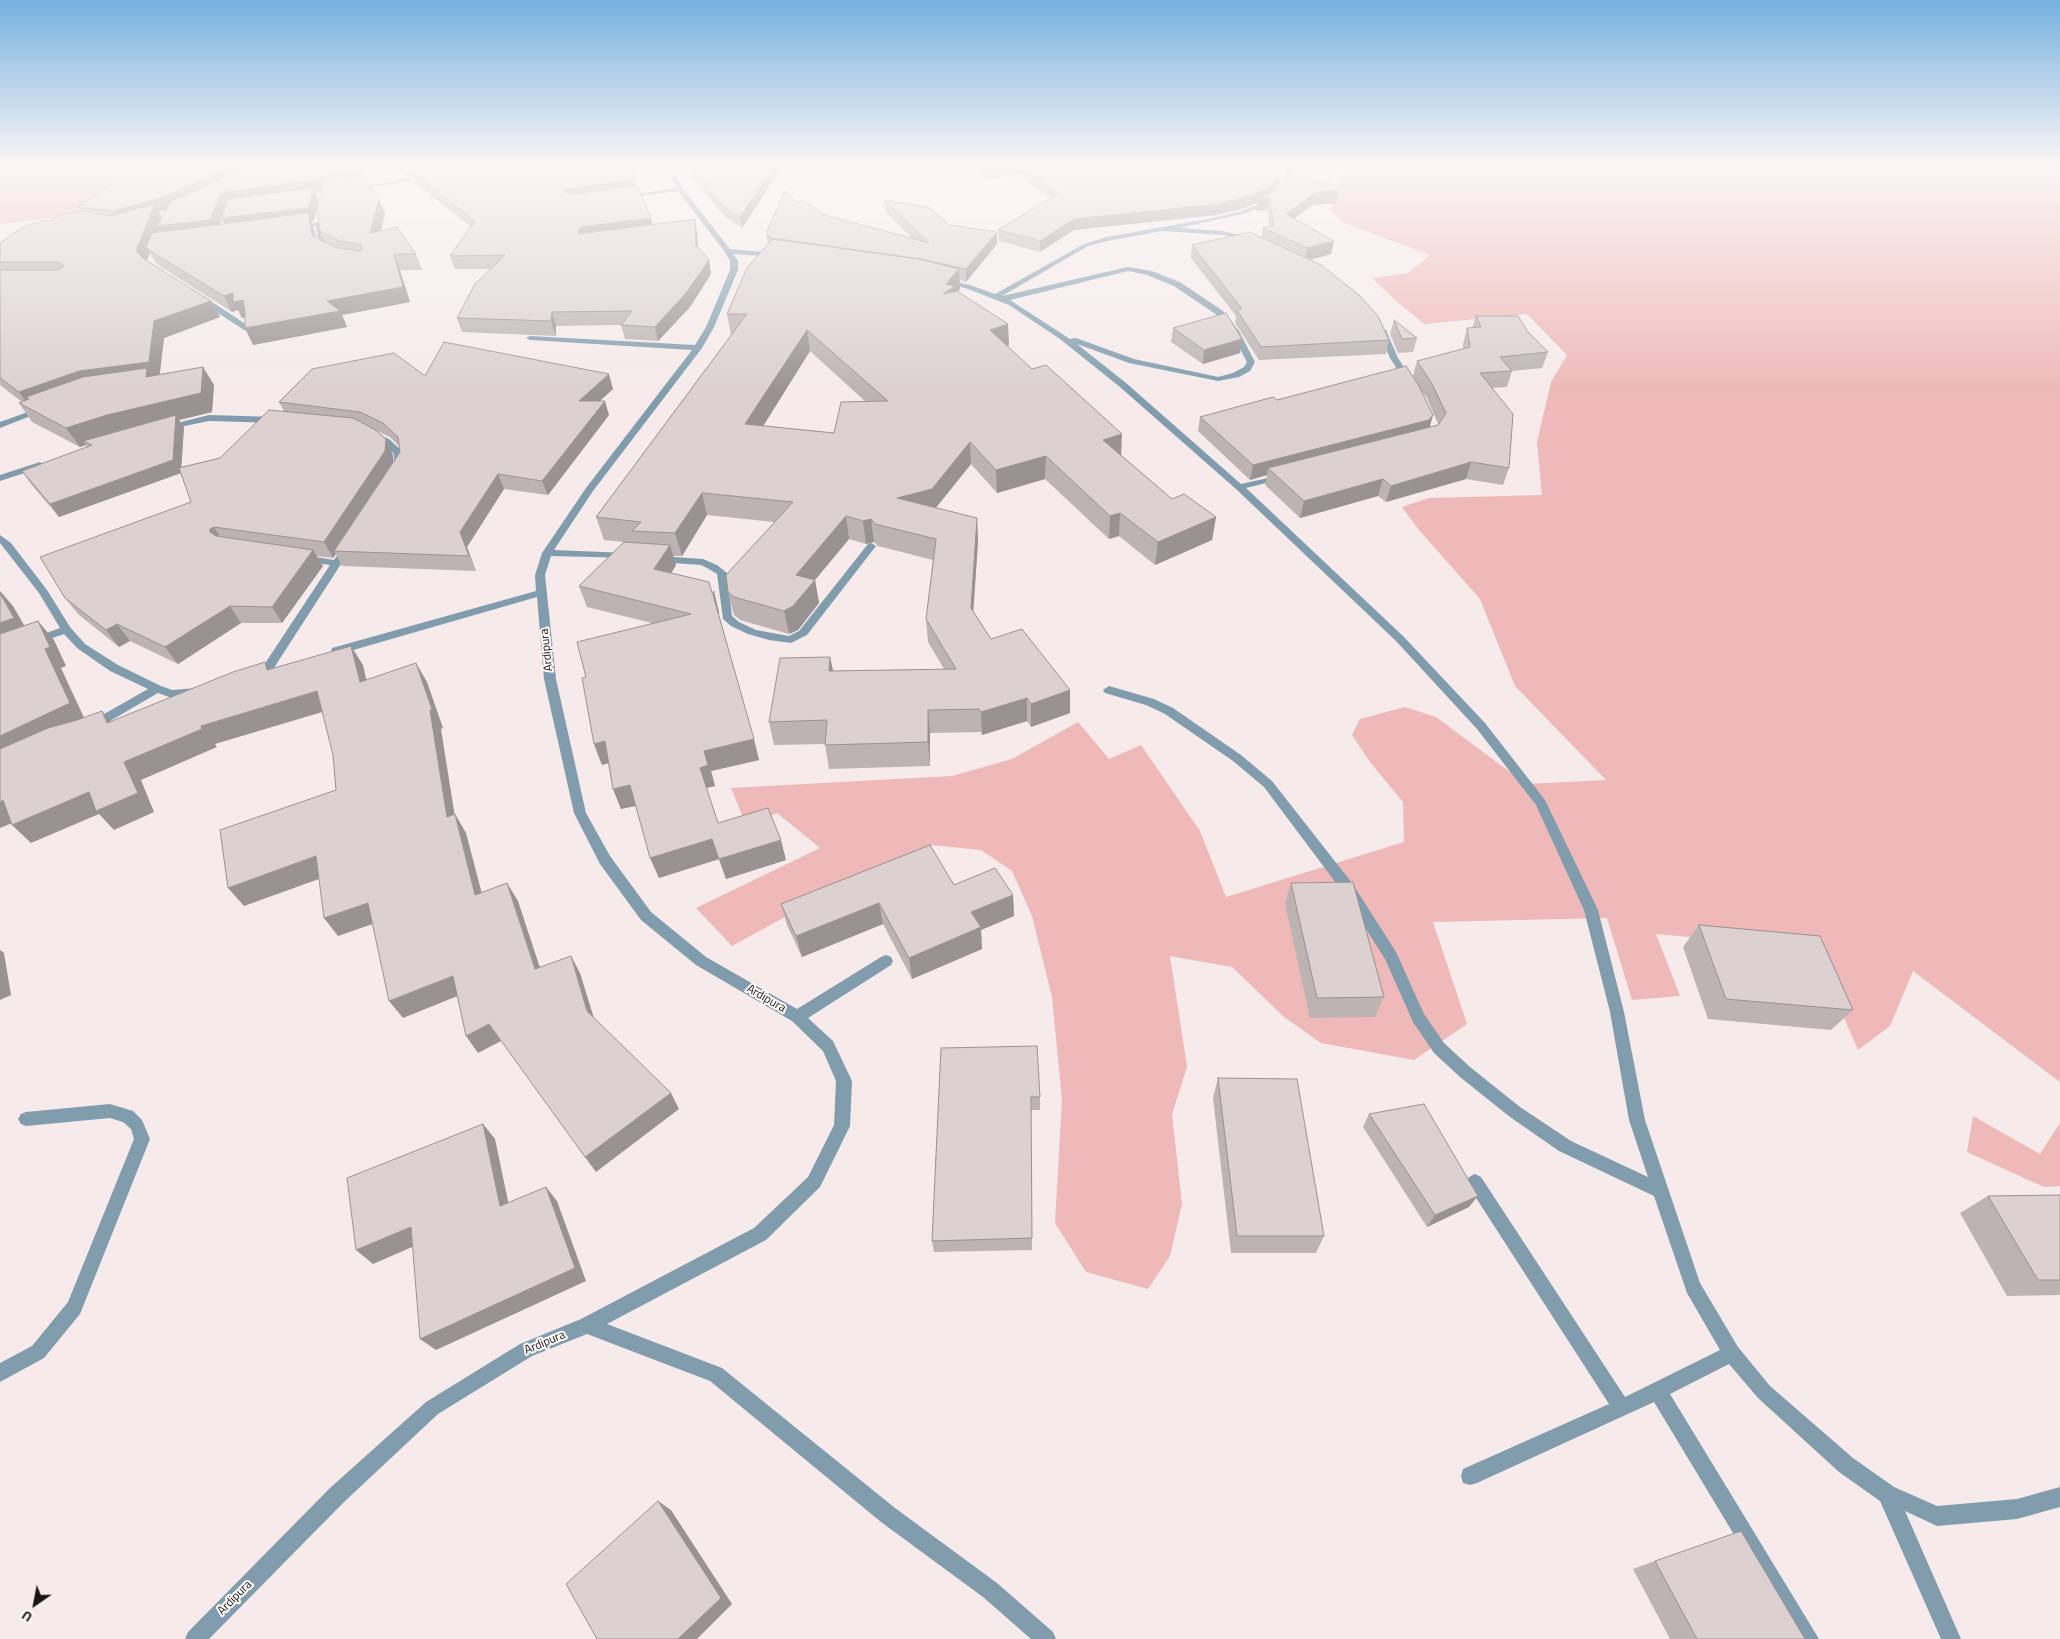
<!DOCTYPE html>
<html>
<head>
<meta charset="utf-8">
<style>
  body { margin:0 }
  #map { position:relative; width:2060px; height:1639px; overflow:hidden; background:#f6ebea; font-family:"Titillium Web",sans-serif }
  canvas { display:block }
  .north { position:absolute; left:10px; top:1579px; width:50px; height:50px; -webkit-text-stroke:4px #fffafa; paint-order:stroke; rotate:213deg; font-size:14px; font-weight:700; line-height:20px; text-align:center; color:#181414 }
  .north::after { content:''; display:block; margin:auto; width:18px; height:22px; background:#181414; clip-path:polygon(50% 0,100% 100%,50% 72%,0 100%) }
</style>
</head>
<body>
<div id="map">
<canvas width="2060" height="1639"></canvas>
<div class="north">U</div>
</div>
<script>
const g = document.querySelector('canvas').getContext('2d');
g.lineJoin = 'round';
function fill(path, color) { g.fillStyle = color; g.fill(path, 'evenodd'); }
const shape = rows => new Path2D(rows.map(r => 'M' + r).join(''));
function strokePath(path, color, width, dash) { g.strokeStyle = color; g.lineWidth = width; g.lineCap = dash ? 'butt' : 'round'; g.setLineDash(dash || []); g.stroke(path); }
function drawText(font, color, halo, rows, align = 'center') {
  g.font = font + ' "Titillium Web",sans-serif'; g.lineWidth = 4; g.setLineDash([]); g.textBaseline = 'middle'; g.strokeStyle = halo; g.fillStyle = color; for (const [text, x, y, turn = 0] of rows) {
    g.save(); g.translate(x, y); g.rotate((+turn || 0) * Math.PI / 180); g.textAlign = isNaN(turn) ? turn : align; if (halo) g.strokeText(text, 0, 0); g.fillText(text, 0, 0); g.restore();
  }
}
fill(shape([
  [0,164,114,164,105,169,151,170,83,214,0,224],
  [1344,164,2060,164,2060,1082,1913,971,1890,1026,1858,1050,1814,948,1656,934,1680,996,1632,1000,1607,918,1433,922,1467,1024,1414,1060,1321,1043,1284,1017,1232,967,1170,956,1187,1067,1172,1114,1182,1204,1170,1256,1148,1289,1086,1272,1055,1223,1062,1100,1052,997,1032,916,1012,871,981,850,932,845,878,866,732,946,696,908,820,848,777,813,747,827,731,788,952,776,1012,759,1078,722,1109,759,1141,745,1200,831,1226,897,1404,842,1403,802,1370,762,1352,735,1360,719,1405,707,1436,717,1526,784,1606,780,1515,686,1480,599,1419,530,1402,507,1429,498,1542,495,1537,442,1551,382,1567,355,1527,314,1424,324,1395,300,1372,278,1408,273,1430,255,1344,223,1330,210],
  [1973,1116,2040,1154,2060,1123,2060,1186,2044,1187,1967,1152]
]), '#eeb9b8');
fill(shape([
  [664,164,670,164,683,189,730,249,776,253,780,255,776,257,733,254,738,261,738,270,714,327,702,348,593,491,554,550,627,553,631,554,631,558,551,556,545,575,556,679,586,813,610,856,651,912,706,957,797,1009,881,957,886,955,891,957,893,961,891,965,808,1018,833,1041,852,1081,850,1126,820,1187,766,1240,607,1324,722,1368,895,1508,997,1583,1053,1632,1056,1639,1031,1639,983,1597,881,1522,710,1381,587,1334,532,1356,438,1414,344,1502,209,1639,185,1639,188,1632,330,1488,426,1402,520,1344,581,1319,754,1228,808,1177,834,1125,836,1081,823,1051,792,1021,696,965,641,920,600,864,574,813,544,679,537,597,336,655,331,651,332,648,536,591,535,575,542,553,586,488,692,350,530,340,526,338,530,336,695,345,706,327,730,270,730,261,725,252,678,191,626,198,623,196,676,188,669,173,615,173,612,171,615,169,667,169,664,164],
  [1283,164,1291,166,1293,175,1286,187,1271,203,1246,213,1179,228,1223,231,1255,239,1255,241,1223,235,1162,231,1108,241,1088,246,1002,296,1128,267,1152,271,1180,282,1223,311,1239,331,1255,362,1250,371,1239,377,1218,381,1129,363,1077,344,1126,383,1241,484,1286,474,1286,478,1246,488,1404,637,1485,723,1545,800,1598,910,1624,1012,1645,1120,1700,1283,1738,1347,1770,1386,1853,1458,1894,1487,1937,1506,2017,1499,2060,1487,2060,1507,2017,1519,1937,1526,1905,1511,1961,1639,1941,1639,1880,1501,1839,1472,1758,1398,1729,1364,1670,1394,1819,1639,1797,1639,1654,1402,1477,1483,1470,1485,1463,1483,1461,1476,1463,1469,1609,1404,1469,1187,1467,1182,1469,1177,1475,1174,1481,1177,1625,1397,1720,1350,1687,1293,1654,1196,1559,1151,1510,1117,1460,1077,1434,1053,1413,1022,1385,959,1342,891,1264,787,1233,761,1165,714,1146,705,1105,693,1103,690,1109,686,1154,699,1173,708,1241,755,1272,781,1352,883,1396,952,1424,1014,1444,1043,1470,1067,1520,1107,1571,1141,1648,1177,1629,1120,1610,1012,1584,910,1536,805,1477,729,1396,641,1236,489,1120,387,1060,339,1009,305,968,289,939,281,943,279,970,285,995,294,1084,244,1107,237,1213,218,1242,211,1267,201,1281,185,1287,175,1286,167,1283,164],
  [1128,271,1147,275,1174,286,1217,315,1232,334,1247,362,1244,367,1233,373,1218,377,1134,359,1076,338,1070,339,1010,300,1128,271],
  [411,178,413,181,353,190,350,188,411,178],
  [319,222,322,224,325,247,331,253,331,255,327,255,319,248,316,226,297,229,294,227,319,222],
  [197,296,203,296,253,329,246,331,197,300,197,296],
  [1379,328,1386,330,1398,358,1413,381,1412,383,1406,383,1390,358,1378,330,1379,328],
  [39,408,46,410,0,428,0,422,39,408],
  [209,415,276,417,280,420,276,423,209,421,165,430,161,427,209,415],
  [369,433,375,433,389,439,402,451,401,472,393,470,394,454,383,443,369,437,369,433],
  [40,462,45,465,43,467,0,481,0,475,40,462],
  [0,535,11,543,47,590,70,627,85,644,118,665,161,686,172,690,197,688,201,689,203,692,201,695,172,698,158,693,98,728,90,728,88,725,90,722,148,689,110,671,77,648,64,634,38,643,30,643,29,641,30,639,60,628,39,593,0,543,0,535],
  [871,543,876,546,807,635,791,643,769,640,748,634,731,626,723,619,717,574,709,569,701,565,660,562,655,559,660,556,703,559,717,565,727,573,732,616,739,622,756,630,789,636,799,631,868,544,871,543],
  [347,544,352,547,270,674,262,674,260,671,262,668,330,565,304,561,299,558,304,555,334,560,344,545,347,544],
  [110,1104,133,1111,142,1120,150,1139,80,1314,44,1358,0,1382,0,1363,32,1346,68,1302,134,1139,131,1129,123,1122,110,1118,26,1126,21,1124,18,1119,21,1114,26,1112,110,1104]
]), '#819dad');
fill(shape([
  [116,164,354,164,361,175,379,200,385,214,381,231,416,254,422,270,400,270,410,302,342,315,347,327,253,345,245,317,242,318,238,310,232,312,161,267,155,262,150,253,147,261,220,317,164,338,160,374,203,367,214,385,212,412,179,420,184,427,181,467,220,458,284,411,279,402,425,376,613,389,600,401,609,415,548,495,504,489,467,547,476,571,342,566,336,554,333,558,317,556,323,566,282,623,241,623,178,664,130,641,119,647,78,614,65,598,191,502,181,473,59,517,31,484,22,471,87,447,86,445,80,447,32,422,19,403,22,402,0,385,0,243,50,221,79,211,77,207,138,167,117,165],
  [322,192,320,231,325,243,316,238,314,228,311,221,314,220,319,200,315,193],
  [165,211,162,217,159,212],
  [222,219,224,224,220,224],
  [377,431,390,437,399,446,400,452,393,462,393,455],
  [392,164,629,164,635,179,636,186,651,218,652,224,697,232,698,247,709,260,711,274,690,307,658,341,625,339,621,325,556,326,556,336,462,332,457,318,491,269,455,269,450,256,471,227,414,182,413,178,408,177],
  [969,164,1238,164,1280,174,1279,185,1272,193,1339,190,1336,203,1312,205,1294,219,1334,241,1331,254,1310,260,1389,340,1386,354,1259,360,1235,323,1236,316,1191,258,1192,245,1262,237,1263,228,1270,227,1267,210,1256,211,1257,203,1241,209,1216,215,1074,230,1040,252,999,241,998,230,1050,198,1018,174,988,179],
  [692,167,729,168,780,170,742,228,724,216,694,178],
  [884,200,997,244,966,282,960,280,960,289,958,292,1009,345,1007,346,1121,455,1172,499,1216,517,1212,540,1155,565,1119,536,1109,539,1045,479,997,493,971,464,936,508,977,518,978,541,973,612,991,639,1070,690,1070,713,1031,727,1027,721,982,735,981,732,930,733,930,766,829,769,825,744,774,745,769,722,830,657,833,671,944,669,928,642,926,619,933,560,878,546,874,542,866,544,849,539,815,580,819,603,798,630,789,634,740,620,734,615,728,592,774,522,707,515,682,556,673,556,676,565,671,573,712,593,719,612,719,615,759,760,711,771,715,786,706,788,718,823,786,860,726,879,719,859,659,878,636,806,621,809,613,789,608,763,602,765,594,744,586,677,652,623,587,607,579,586,624,542,604,540,596,517,731,335,727,314,768,244,766,234,797,202,825,215,912,238,886,212],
  [810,351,866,402,834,433,763,426],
  [1476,316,1528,332,1548,352,1542,368,1512,371,1507,387,1492,388,1509,468,1503,485,1466,479,1386,502,1378,496,1300,518,1265,485,1267,475,1250,480,1198,431,1200,417,1277,400,1413,376,1417,361,1463,349,1463,344,1467,328,1472,328],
  [1421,390,1427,398,1438,424,1438,425,1430,427],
  [1394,320,1417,338,1413,352,1398,353,1390,334],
  [1173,328,1240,353,1203,364,1171,342],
  [1291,883,1384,997,1375,1017,1310,1018,1285,904],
  [954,885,1013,895,1014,916,981,930,982,949,912,979,883,924,802,957,787,925,781,904],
  [1699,925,1853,1010,1831,1030,1708,1019,1683,947],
  [941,1048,1040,1097,1040,1110,1031,1110,1032,1250,934,1252,932,1241],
  [1218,1078,1324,1236,1316,1253,1231,1253,1213,1098],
  [1369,1114,1469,1207,1427,1227,1363,1127],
  [2060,1195,2060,1295,2007,1296,1960,1213,1988,1196],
  [1655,1561,1805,1639,1670,1639,1633,1569]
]), '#bdb3b3');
fill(shape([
  [236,164,263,164,170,209,159,212,163,219,220,195,225,192,320,176,359,171,364,183,315,193,319,200,314,220,311,221,314,228,319,251,228,231,222,219,217,232,164,239,159,230,151,251,146,247,150,253,145,266,113,211],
  [776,164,779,164,780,170,742,228,740,217],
  [948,164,959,164,948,167],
  [1011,164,1018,164,1018,174,988,179,988,168],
  [1280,174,1279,185,1268,197,1269,197,1267,210,1256,211,1257,203,1241,209,1216,215,1074,230,1040,252,1040,241,1074,219],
  [635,179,638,192,569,202,563,191,565,189],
  [1339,190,1336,203,1312,205,1283,227,1286,214,1315,193],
  [379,200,385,214,377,248,370,233],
  [651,218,654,231,585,240,577,232,581,227],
  [695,219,697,232,699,258,696,245],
  [997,232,997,244,966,282,966,269],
  [1334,241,1331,254,1305,261,1307,248],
  [394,254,400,270,410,302,342,315,347,327,253,345,245,328,327,301],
  [709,260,711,274,690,307,658,341,655,327],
  [959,269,960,289,956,294,943,294,946,284],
  [233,293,243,300,251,316,242,318,238,310,232,312,224,296],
  [211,301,220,317,164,338,159,378,29,399,26,397,34,408,31,409,19,392,154,321],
  [552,312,556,326,556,336,551,321],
  [1008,324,1009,345,991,352,990,330],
  [807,330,810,351,750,447,745,424],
  [1242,339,1240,353,1203,364,1204,350],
  [203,367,214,385,212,412,179,420,184,427,181,473,59,517,50,504,173,460,83,441,86,445,80,447,66,428],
  [609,374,613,389,584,415,579,401],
  [605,401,609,415,548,495,542,481],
  [1433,415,1429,430,1268,468,1267,475,1250,480,1253,465],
  [1122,434,1121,457,1103,440],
  [386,439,393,455,393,466,334,551,336,554,333,558,324,542],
  [970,442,971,464,933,511,897,498],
  [1046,456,1045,479,997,493,996,470],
  [1471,462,1466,479,1386,502,1391,486],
  [498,474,504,489,467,547,476,571,460,532],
  [1383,479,1378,496,1300,518,1304,501],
  [702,493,707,515,682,556,675,533],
  [1120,513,1119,536,1109,539,1110,516],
  [846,516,849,539,815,580,819,603,798,630,789,634,784,611,796,575],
  [1216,517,1212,540,1155,565,1158,542],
  [977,518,978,541,972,631,971,608],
  [871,519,874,542,866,544,863,521],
  [214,527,224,543,210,532,210,529],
  [670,545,676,565,661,590,654,569],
  [313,550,323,566,282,623,272,607],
  [0,591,13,606,31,637,0,648],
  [714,591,719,612,718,616,713,595],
  [230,606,241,623,178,664,165,647],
  [38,621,54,640,66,666,61,668,86,722,0,764,0,736,45,649],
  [117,624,130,641,119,647,106,630],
  [351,646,363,665,371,700,360,682],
  [830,657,835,680,829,671],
  [265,662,278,681,267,670],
  [416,663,427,682,443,728,441,729,458,836,447,817],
  [1070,690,1070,713,1031,727,1031,704],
  [317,691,329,710,215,744,217,747,141,780,154,812,114,830,99,814,31,843,12,825,124,762,201,726],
  [1027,698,1027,721,982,735,981,712],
  [928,710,930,733,930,766,928,742],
  [102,711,118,730,107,723],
  [754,739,759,760,711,771,715,786,706,788,700,768,704,751],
  [605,741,613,762,602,765,594,744],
  [630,785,639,805,621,809,613,789],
  [3,800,22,819,0,828,0,802],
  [455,814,466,833,487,913,475,895],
  [712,839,719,859,659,878,650,858],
  [781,840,786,860,726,879,719,859],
  [316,856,330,875,244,906,228,888],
  [507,883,518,901,546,986,535,969],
  [1013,895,1014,916,981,930,982,949,912,979,909,958,971,912],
  [368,903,381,921,338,936,324,918],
  [879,903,883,924,802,957,796,936],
  [0,950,4,953,11,995,0,1000],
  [571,956,580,973,597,1028,587,1011],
  [453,976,465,993,403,1018,389,1001],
  [489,1024,501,1041,478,1053,466,1036],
  [671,1093,679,1109,596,1172,585,1157],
  [483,1124,495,1139,512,1220,500,1206],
  [546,1187,557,1201,586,1281,436,1350,420,1339],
  [1478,1196,1469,1207,1427,1227,1435,1215],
  [411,1227,426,1241,373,1264,356,1250],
  [658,1501,671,1510,732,1604,697,1639,678,1639]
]), '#9a9292');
const building = shape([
  [143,164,236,164,164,197,113,211,77,207,143,164],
  [251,164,354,164,359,171,320,176,316,180,225,192,220,195,210,220,157,226,170,202,241,170,251,164],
  [403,164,506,164,520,166,586,164,629,164,635,179,565,189,563,191,569,195,637,185,651,218,581,227,577,232,579,234,695,219,696,245,709,260,686,293,655,327,621,325,632,311,552,312,551,321,457,318,475,284,505,255,450,256,475,221,409,169,410,166,403,164],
  [712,164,726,164,729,168,755,164,776,164,740,217,722,205,692,167,712,164],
  [983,164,1011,164,988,168,983,164],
  [1020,164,1238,164,1280,174,1268,188,1243,198,1218,204,1074,219,1040,241,998,230,1059,193,1020,164],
  [362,175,379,200,370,233,397,227,416,254,394,254,403,287,327,301,340,311,245,328,245,311,243,300,233,302,233,293,224,296,152,252,146,247,152,233,308,213,312,235,334,247,360,251,362,250,361,244,340,241,320,231,317,209,324,181,362,175],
  [1290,175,1339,186,1339,190,1315,193,1286,214,1334,241,1307,248,1263,228,1274,226,1269,197,1258,198,1274,192,1290,175],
  [313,188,309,208,221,218,229,199,313,188],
  [785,191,797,202,803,201,825,215,929,243,884,200,930,208,949,225,997,232,966,269,920,259,772,238,766,234,785,191],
  [155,204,136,251,144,259,211,301,154,321,149,362,79,371,19,392,0,378,0,270,58,270,64,266,58,262,0,262,0,243,21,228,42,221,50,221,59,215,81,211,112,216,155,204],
  [1250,232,1321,265,1359,295,1378,316,1389,340,1261,347,1237,310,1242,309,1192,245,1250,232],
  [772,239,919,259,959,269,946,284,955,286,943,294,957,291,1008,324,990,330,1032,369,1046,365,1122,434,1103,440,1172,499,1184,494,1216,517,1158,542,1120,513,1110,516,1046,456,996,470,970,442,932,489,897,498,977,518,971,608,991,639,1022,629,1070,690,1031,704,1027,698,981,712,979,709,928,710,928,742,825,745,827,720,769,722,780,658,830,657,829,671,956,669,926,619,936,539,875,524,871,519,863,521,846,516,796,575,815,580,793,606,784,611,734,597,728,592,726,575,793,502,702,493,675,533,632,531,641,522,596,517,747,314,727,314,747,268,772,239],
  [807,330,888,401,841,402,834,433,745,424,807,330],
  [1226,313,1242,339,1204,350,1173,328,1226,313],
  [1476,316,1518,316,1528,332,1548,352,1500,357,1512,371,1480,373,1513,414,1509,468,1471,462,1391,486,1383,479,1304,501,1268,468,1438,425,1446,413,1431,382,1417,361,1470,347,1467,328,1481,327,1476,316],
  [1394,320,1417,338,1402,339,1394,320],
  [444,342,609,374,579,401,605,401,542,481,498,474,460,532,469,556,334,551,400,452,398,437,383,423,360,412,279,402,312,369,394,353,425,376,444,342],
  [1406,366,1419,386,1433,415,1429,420,1253,465,1200,417,1273,397,1277,400,1406,366],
  [203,367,201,393,107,415,66,428,19,403,29,399,26,397,83,377,147,368,146,377,203,367],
  [269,410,353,418,374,429,386,439,385,451,324,542,214,527,210,529,210,532,216,536,313,550,272,607,230,606,165,647,117,624,106,630,65,598,40,557,191,502,179,468,220,458,269,410],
  [176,415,173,460,50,504,22,471,92,445,83,441,176,415],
  [624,542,670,545,654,569,709,582,712,593,714,591,713,595,754,739,704,751,708,765,700,768,718,823,768,808,781,840,719,859,712,839,650,858,630,785,613,789,605,741,594,744,582,678,586,677,577,642,691,614,579,586,624,542],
  [0,593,14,618,0,623,0,593],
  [38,621,50,647,45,649,70,703,0,736,0,634,38,621],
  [351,646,360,682,416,663,432,709,430,710,447,817,455,814,475,895,507,883,535,969,571,956,587,1011,671,1093,585,1157,489,1024,466,1036,453,976,389,1001,368,903,324,918,316,856,228,888,220,830,336,790,333,755,317,691,201,726,202,729,124,762,138,793,96,811,89,792,12,825,3,800,0,802,0,749,48,728,77,720,102,711,107,723,233,672,265,662,267,670,351,646],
  [930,845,954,885,995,868,1013,895,971,912,981,927,909,958,879,903,796,936,781,904,930,845],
  [1353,882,1384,997,1317,998,1291,883,1353,882],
  [1699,925,1820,936,1853,1010,1726,999,1699,925],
  [1037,1046,1040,1097,1031,1097,1032,1238,932,1241,941,1048,1037,1046],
  [1218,1078,1297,1079,1324,1236,1237,1236,1218,1078],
  [1424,1104,1478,1196,1435,1215,1369,1114,1424,1104],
  [483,1124,500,1206,546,1187,575,1268,420,1339,411,1227,356,1250,347,1178,483,1124],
  [2060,1195,2060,1280,2038,1280,1988,1196,2060,1195],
  [658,1501,721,1598,678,1639,597,1639,566,1584,658,1501],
  [1741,1531,1805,1639,1697,1639,1655,1561,1741,1531]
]);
fill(building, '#dcd0d0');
strokePath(building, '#9a9292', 1);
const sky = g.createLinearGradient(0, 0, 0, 393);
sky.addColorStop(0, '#75b1df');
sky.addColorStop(0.42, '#fbf6f6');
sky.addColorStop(1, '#fbf6f600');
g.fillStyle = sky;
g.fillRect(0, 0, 2060, 393);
drawText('12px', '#181414', '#fffafa', [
  ["Ardipura",547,650,-96],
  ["Ardipura",766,999,30],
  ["Ardipura",545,1343,-23],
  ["Ardipura",235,1598,-45]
]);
</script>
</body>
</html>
